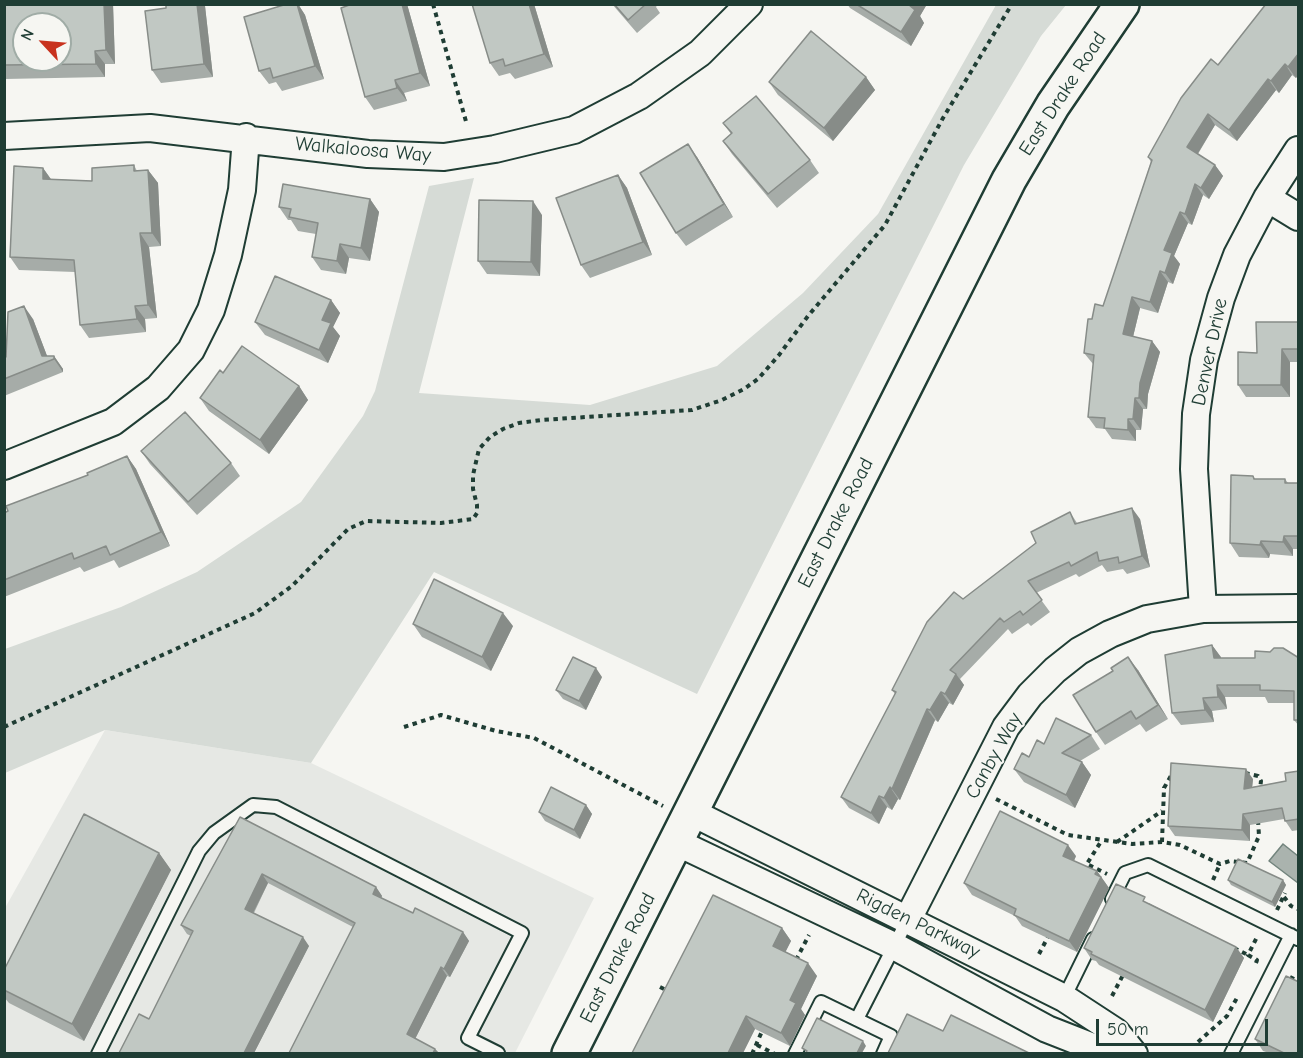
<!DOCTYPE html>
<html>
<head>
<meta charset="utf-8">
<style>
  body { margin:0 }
  #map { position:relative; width:1303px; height:1058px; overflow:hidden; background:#f6f6f2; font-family:"Comic Neue",sans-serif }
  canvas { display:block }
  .frame { position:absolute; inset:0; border:6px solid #1f3d34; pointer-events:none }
  .north { position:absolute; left:12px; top:12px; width:60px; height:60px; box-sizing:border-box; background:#f6f6f2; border:2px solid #a0aca6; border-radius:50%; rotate:296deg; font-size:16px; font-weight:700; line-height:24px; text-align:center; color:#1f3d34 }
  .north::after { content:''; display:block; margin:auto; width:21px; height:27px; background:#c8321e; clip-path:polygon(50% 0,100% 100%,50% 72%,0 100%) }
  .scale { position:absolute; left:1096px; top:1019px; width:172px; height:27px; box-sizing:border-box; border:3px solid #1f3d34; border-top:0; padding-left:8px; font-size:18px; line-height:21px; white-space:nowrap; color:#1f3d34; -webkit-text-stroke:4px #f6f6f2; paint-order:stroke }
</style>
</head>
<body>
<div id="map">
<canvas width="1303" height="1058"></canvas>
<div class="frame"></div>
<div class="north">N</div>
<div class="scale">50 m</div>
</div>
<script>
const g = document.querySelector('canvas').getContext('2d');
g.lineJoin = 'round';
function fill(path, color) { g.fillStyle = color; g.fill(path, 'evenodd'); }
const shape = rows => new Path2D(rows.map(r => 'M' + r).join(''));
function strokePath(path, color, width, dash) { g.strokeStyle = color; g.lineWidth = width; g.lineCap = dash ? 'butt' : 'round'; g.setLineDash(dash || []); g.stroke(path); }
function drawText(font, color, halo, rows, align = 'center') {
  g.font = font + ' "Comic Neue",sans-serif'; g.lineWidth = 4.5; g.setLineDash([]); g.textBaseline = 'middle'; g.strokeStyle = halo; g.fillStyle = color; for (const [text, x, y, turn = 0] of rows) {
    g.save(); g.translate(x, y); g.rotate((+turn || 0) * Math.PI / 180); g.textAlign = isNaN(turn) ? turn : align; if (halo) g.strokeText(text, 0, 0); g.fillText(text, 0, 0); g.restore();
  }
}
fill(shape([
  [105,730,311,763,594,898,515,1053,5,1054,5,908]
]), '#e6e8e4');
fill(shape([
  [996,5,1066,5,1041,36,964,165,697,694,434,572,311,763,105,730,5,773,5,649,121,607,197,572,301,502,363,416,375,391,429,186,474,178,419,393,590,405,717,366,803,293,878,214]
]), '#d6dbd6');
const water = shape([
  [1283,844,1298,856,1298,883,1269,861,1283,844]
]);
fill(water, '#aab3ae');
strokePath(water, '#72847d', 1.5);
const lane = shape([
  [1112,899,1125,873,1148,865,1298,939],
  [1064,998,1093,939],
  [857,1019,908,919],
  [98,1054,199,851,214,833,253,805,276,807,522,933,468,1038,498,1053],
  [795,1054,821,1002,891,1036,883,1054],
  [1231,1054,1291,935]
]);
const street = shape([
  [4,136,150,128,368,154,444,157,495,149,574,130,639,96,700,53,749,4],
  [1267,198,1298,217],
  [4,466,113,422,158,388,191,350,211,310,228,255,242,190,246,137],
  [1203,609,1194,469,1196,414,1204,360,1221,298,1237,255,1267,198,1298,150],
  [691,812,1064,998,1116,1032,1134,1054],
  [676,842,894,946,1047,1029,1098,1049,1131,1054],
  [908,919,1006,727,1030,695,1055,670,1079,651,1110,634,1147,619,1203,609,1298,608]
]);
const secondary = shape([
  [569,1054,1009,180,1053,105,1122,4]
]);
strokePath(lane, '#1f3d34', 16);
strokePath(street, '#1f3d34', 30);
strokePath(secondary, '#1f3d34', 38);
strokePath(shape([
  [433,4,467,125],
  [4,727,255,613,292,586,348,529,366,521,441,523,473,519,477,513,477,505,473,489,473,475,479,449,490,437,503,429,519,423,541,420,692,410,722,400,744,389,758,379,779,355,808,316,885,225,943,118,1012,4],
  [404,727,441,715,496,731,534,738,663,806],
  [1245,773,1258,776,1261,781,1260,789],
  [996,799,1068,835,1132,844,1162,842,1180,845,1220,864,1230,861,1247,863,1259,836,1258,820],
  [1117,842,1162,811],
  [1162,842,1164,788,1172,774],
  [1089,865,1107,874],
  [1083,870,1102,840],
  [1213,880,1220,864],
  [1284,897,1291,906,1298,909],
  [1277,910,1285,893],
  [1234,948,1248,955],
  [1039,954,1049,935],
  [796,960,809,935],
  [1256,963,1257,960,1248,955,1257,937],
  [1290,977,1298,981],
  [660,987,668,991],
  [1112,996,1123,975],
  [1198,1042,1227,1016,1238,996],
  [757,1045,775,1054],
  [752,1054,763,1029]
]), '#1f3d34', 4, [4.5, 4.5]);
strokePath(lane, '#f6f6f2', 12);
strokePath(street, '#f6f6f2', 26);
strokePath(secondary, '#f6f6f2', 33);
fill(shape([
  [4,4,113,4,115,64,105,64,105,77,5,79,6,88,4,88],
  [166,4,204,4,205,6,213,77,161,83,152,70,166,8],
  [287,4,298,4,305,15,324,79,282,91,276,82,269,84,259,71],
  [352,4,407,4,430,86,404,93,407,101,374,110,365,97],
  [534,4,553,67,515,79,510,73,499,76,490,63],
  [612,4,658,4,656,7,660,13,637,33],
  [847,4,927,4,920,16,924,23,911,46,850,8],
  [1299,4,1299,74,1296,78,1292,75,1279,93,1276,90,1237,141,1215,125,1198,154,1215,165,1223,176,1209,199,1203,195,1192,225,1188,223,1174,256,1180,264,1173,284,1168,282,1158,313,1140,308,1133,337,1152,341,1160,352,1148,394,1147,409,1143,409,1141,430,1136,430,1136,441,1112,439,1105,429,1096,428,1088,417,1093,364,1084,353,1092,319,1103,306,1151,162,1148,157,1218,65],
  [866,77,875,90,833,141,778,95,769,82],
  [723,123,810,160,819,173,777,208,732,154,723,141,731,134],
  [697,157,733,217,686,246,676,233],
  [134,165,137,171,148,170,158,183,161,246,149,247,157,318,145,319,146,332,89,338,80,325,75,272,19,270,10,257,43,168,51,179,92,181],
  [618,175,627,188,652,255,590,278,581,265],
  [370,199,379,212,370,261,349,258,346,274,321,270,312,257,316,234,298,231,291,220,288,220,279,207],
  [542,215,540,276,487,274,478,261],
  [331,300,340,313,333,327,340,336,328,363,265,335,255,322],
  [33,319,47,356,54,356,63,369,63,372,4,396,4,357,6,357],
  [1299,322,1299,362,1290,362,1290,397,1246,397,1238,385,1257,353],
  [223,373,299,386,308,400,269,454,209,411,200,398],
  [141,451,231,463,240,476,197,515,150,464],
  [127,456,136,469,170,546,119,568,114,560,84,572,80,567,4,597,4,513,88,475],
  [1253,476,1255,479,1285,479,1288,483,1299,483,1299,549,1293,549,1293,556,1270,554,1269,558,1239,557,1230,543],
  [1070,512,1077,523,1140,519,1150,567,1127,574,1123,569,1107,572,1102,565,1079,577,1076,574,1036,593,1050,612,1031,626,1028,623,1012,634,1008,629,960,679,964,685,953,705,949,703,938,722,935,720,900,800,898,799,892,810,887,807,879,824,849,808,841,797,895,694,892,690,963,599,1036,543],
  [413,624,513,626,491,671,422,637],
  [1212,645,1221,658,1299,658,1299,726,1294,720,1294,703,1268,703,1265,697,1225,697,1227,709,1212,711,1214,722,1181,725,1172,713],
  [1138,670,1168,719,1146,732,1140,724,1105,745,1096,732],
  [602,677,586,710,563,699,556,690],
  [1091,735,1100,749,1080,761,1082,762,1091,775,1075,808,1024,782,1014,769,1044,744],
  [1299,771,1299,830,1292,831,1284,819,1250,825,1250,841,1175,836,1168,826,1253,779,1252,787,1286,781],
  [586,805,592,814,580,839,545,821,539,812],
  [240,817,376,887,382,896,381,898,413,913,463,932,469,941,450,977,447,976,415,1039,435,1049,439,1053,289,1053,353,927,268,883,254,913,309,946,254,1053,119,1053,149,1019,191,936,187,934,181,925],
  [159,853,171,870,84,1041,9,1003,4,997,4,970],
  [1076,856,1074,861,1097,871,1109,888,1077,952,1022,926,1015,916,972,895,964,883],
  [1228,880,1283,880,1286,885,1275,907,1231,885],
  [1149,903,1236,947,1244,958,1213,1022,1099,965,1096,961,1092,960,1084,948],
  [782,928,791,941,785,952,817,976,801,1009,805,1015,790,1046,755,1029,743,1053,632,1053],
  [1255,1039,1299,1053,1269,1053,1263,1051]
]), '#a6aca8');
fill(shape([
  [104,4,113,4,115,64,106,50],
  [197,4,204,4,205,6,213,77,204,64],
  [297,4,298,4,305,15,324,79,315,66],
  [402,4,407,4,430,86,420,73],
  [529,4,534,4,553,67,544,54],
  [909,4,927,4,920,16,924,23,911,46,901,32],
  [95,51,105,64,105,77,96,64],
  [1299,53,1299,74,1296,78,1288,67],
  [1285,64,1292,75,1279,93,1271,81],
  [866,77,875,90,833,141,824,128],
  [1268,79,1276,90,1237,141,1229,130],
  [395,80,404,93,407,101,397,88],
  [1208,114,1215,125,1195,158,1187,147],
  [688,144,697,157,733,217,724,204],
  [1215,165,1223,176,1209,199,1201,188],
  [43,168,52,181,43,179],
  [148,170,158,183,161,246,152,233],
  [618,175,627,188,652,255,643,242],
  [1195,184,1203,195,1192,225,1185,214],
  [370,199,379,212,370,261,361,248],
  [533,201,542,215,540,276,531,262],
  [1180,212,1188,223,1174,256,1180,264,1173,284,1165,273,1164,250],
  [140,233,149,247,157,318,148,305],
  [340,244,349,258,346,274,337,261],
  [1160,271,1168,282,1158,313,1150,302],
  [1132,297,1140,308,1131,345,1123,334],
  [331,300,340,313,333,327,340,336,328,363,319,350,322,320],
  [24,306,33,319,49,361,42,356],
  [135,306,145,319,146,332,137,319],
  [1152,341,1160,352,1148,394,1147,409,1139,398,1140,383],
  [1282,349,1290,362,1290,397,1281,385],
  [54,356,63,369,63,372,54,359],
  [299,386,308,400,269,454,260,440],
  [1135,398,1143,409,1141,430,1133,419],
  [1128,419,1136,430,1136,441,1128,430],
  [127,456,136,469,170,546,161,532],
  [1132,508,1140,519,1150,567,1142,556],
  [1284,536,1293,549,1293,556,1283,542],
  [1261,541,1270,554,1269,558,1260,545],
  [503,613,513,626,491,671,482,657],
  [1212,645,1221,657,1222,671,1214,658],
  [1128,657,1138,670,1168,719,1158,705],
  [596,668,602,677,586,710,579,701],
  [956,674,964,685,953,705,945,694],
  [1217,685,1225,697,1227,709,1218,697],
  [941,692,949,703,938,722,930,710],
  [1203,698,1212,711,1214,722,1205,710],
  [927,709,935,720,900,800,892,789],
  [1082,762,1091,775,1075,808,1066,795],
  [1246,769,1253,779,1251,799,1244,789],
  [890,787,898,799,892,810,884,798],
  [879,796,887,807,879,824,871,813],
  [586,805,592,814,580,839,574,830],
  [1243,814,1250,825,1250,841,1242,830],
  [1068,845,1076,856,1071,867,1063,856],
  [159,853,171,870,84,1041,72,1024],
  [1097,871,1109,888,1077,952,1069,941],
  [262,874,268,883,251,917,245,909],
  [1283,880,1286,885,1275,907,1272,902],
  [376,887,382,896,379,902,373,894],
  [782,928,791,941,782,959,773,946],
  [463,932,469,941,450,977,444,969],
  [303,937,309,946,254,1053,244,1053],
  [1236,947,1244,958,1213,1022,1205,1010],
  [808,963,817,976,801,1009,805,1015,790,1046,781,1033,790,1000],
  [441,967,447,976,413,1043,407,1034],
  [746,1016,755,1029,743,1053,728,1053],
  [863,1041,866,1046,862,1053,857,1053],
  [435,1049,439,1053,433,1053]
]), '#878c88');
const building = shape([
  [4,4,104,4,106,50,95,51,96,64,4,65,4,4],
  [24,24,60,24,60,60,24,60,24,24],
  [166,4,197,4,204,64,152,70,145,11,166,8,166,4],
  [287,4,297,4,315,66,273,78,270,68,259,71,244,17,287,4],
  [352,4,402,4,420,73,395,80,397,88,365,97,341,8,352,4],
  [472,4,529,4,544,54,505,66,503,59,490,63,472,4],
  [614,4,646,4,628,20,614,4],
  [856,4,909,4,909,5,915,10,901,32,856,4],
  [1266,4,1299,4,1299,53,1288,67,1285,64,1271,81,1268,79,1229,130,1208,114,1187,147,1215,165,1201,188,1195,184,1185,214,1180,212,1164,250,1172,253,1165,273,1160,271,1150,302,1132,297,1123,334,1152,341,1140,383,1139,398,1135,398,1133,419,1128,419,1128,430,1104,428,1105,418,1088,417,1094,355,1084,353,1088,319,1092,319,1095,304,1103,306,1152,160,1148,157,1181,98,1211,59,1218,65,1266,4],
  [811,31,866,77,824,128,769,82,811,31],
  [756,96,810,160,768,194,723,141,732,133,723,123,756,96],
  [688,144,724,204,676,233,640,173,688,144],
  [134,165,134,171,148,170,152,233,140,233,148,305,135,306,137,319,80,325,74,260,10,257,14,166,43,168,43,179,92,181,92,168,134,165],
  [618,175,643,242,581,265,556,198,618,175],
  [283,184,370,199,361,248,340,244,337,261,312,257,318,223,289,217,291,209,279,207,283,184],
  [479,200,533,201,531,262,478,261,479,200],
  [275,276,331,300,322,320,331,323,319,350,255,322,275,276],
  [24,306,42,356,54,356,54,359,4,379,4,357,6,357,8,312,24,306],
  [1256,322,1299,322,1299,349,1282,349,1281,385,1238,385,1238,352,1257,353,1256,322],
  [242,346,299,386,260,440,200,398,220,370,223,373,242,346],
  [185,412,231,463,188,502,141,451,185,412],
  [127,456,161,532,110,555,106,546,74,559,72,553,4,580,4,513,8,511,6,506,88,475,87,473,127,456],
  [1231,475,1253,476,1254,479,1285,479,1285,483,1299,483,1299,536,1284,536,1283,542,1261,541,1260,545,1230,543,1231,475],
  [1132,508,1142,556,1119,563,1118,557,1099,561,1097,552,1071,566,1069,562,1028,581,1042,600,1023,615,1020,611,1004,622,1000,618,950,670,956,674,945,694,941,692,930,710,927,709,892,789,890,787,884,798,879,796,871,813,841,797,896,692,892,690,927,622,954,592,963,599,1036,543,1031,532,1070,512,1075,524,1132,508],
  [434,579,503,613,482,657,413,624,434,579],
  [1212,645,1214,658,1255,658,1255,651,1270,652,1274,648,1283,648,1299,658,1299,720,1294,720,1294,691,1260,690,1260,685,1217,685,1218,697,1203,698,1205,710,1172,713,1165,655,1212,645],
  [573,657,596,668,579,701,556,690,573,657],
  [1128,657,1158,705,1136,719,1131,711,1096,732,1073,695,1113,671,1111,668,1128,657],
  [1056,718,1091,735,1062,753,1082,762,1066,795,1014,769,1022,753,1029,757,1037,740,1044,744,1056,718],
  [1171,763,1246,769,1244,789,1286,781,1285,773,1299,771,1299,819,1285,821,1282,808,1243,814,1242,830,1168,826,1171,763],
  [551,787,586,805,574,830,539,812,551,787],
  [1000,811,1068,845,1063,856,1097,871,1095,874,1101,877,1069,941,1014,915,1016,909,964,883,1000,811],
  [84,814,159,853,72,1024,4,990,4,970,84,814],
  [240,817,376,887,373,894,413,913,415,908,463,932,444,969,441,967,407,1034,435,1049,433,1053,289,1053,355,923,262,874,245,909,303,937,244,1053,119,1053,139,1014,149,1019,193,931,181,925,240,817],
  [1238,859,1283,880,1272,902,1228,880,1238,859],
  [1116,884,1145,897,1143,901,1236,947,1205,1010,1091,954,1092,952,1084,948,1116,884],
  [713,895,782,928,773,946,808,963,790,1000,796,1003,781,1033,746,1016,728,1053,632,1053,713,895],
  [1286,976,1299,982,1299,1053,1284,1053,1255,1039,1286,976],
  [907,1014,943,1031,951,1015,1029,1053,888,1053,907,1014],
  [817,1018,863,1041,857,1053,805,1053,807,1051,802,1048,817,1018]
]);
fill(building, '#c1c8c3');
strokePath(building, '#878c88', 1.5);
drawText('20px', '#1f3d34', '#f6f6f2', [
  ["East Drake Road",1063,94,-57],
  ["Walkaloosa Way",363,150,5],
  ["Denver Drive",1210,352,-78],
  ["East Drake Road",836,523,-63],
  ["Canby Way",994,756,-61],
  ["Rigden Parkway",918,924,26],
  ["East Drake Road",618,958,-63]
]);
</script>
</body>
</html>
